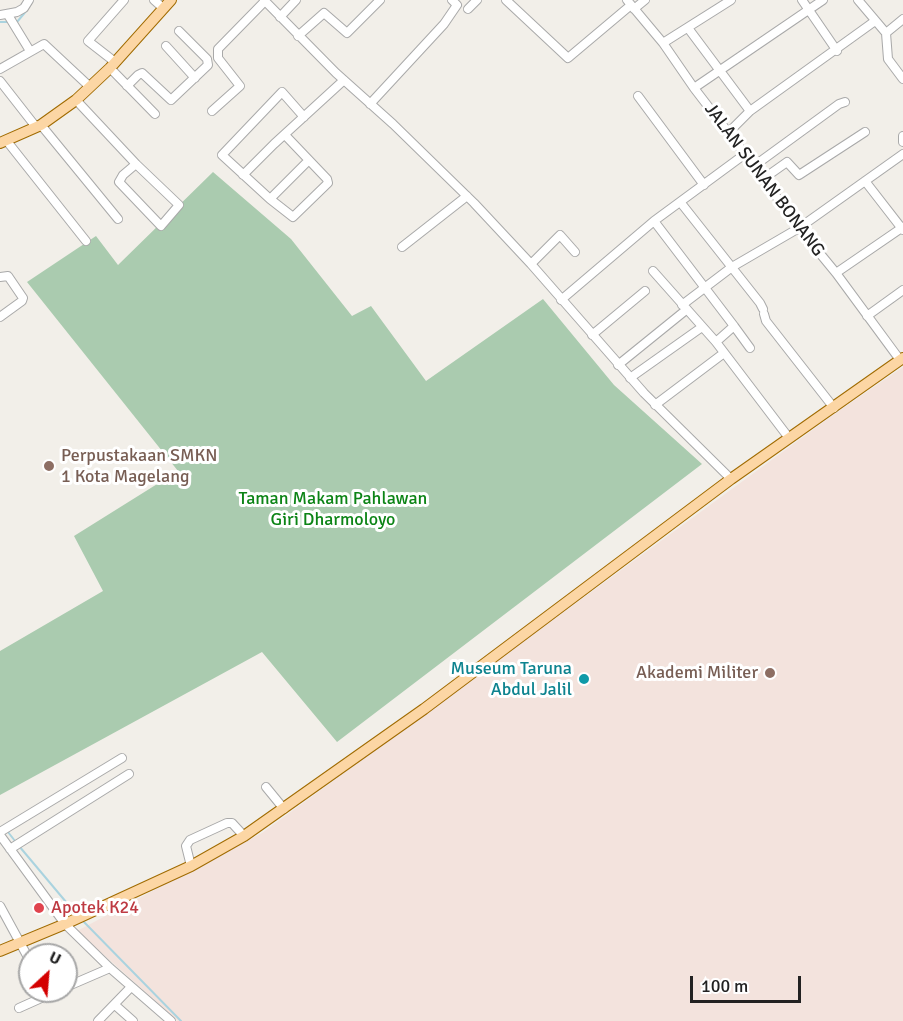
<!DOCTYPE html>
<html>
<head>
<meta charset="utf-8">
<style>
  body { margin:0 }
  #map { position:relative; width:903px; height:1021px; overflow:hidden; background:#f2efe9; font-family:Signika,sans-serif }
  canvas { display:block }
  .north { position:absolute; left:18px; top:943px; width:60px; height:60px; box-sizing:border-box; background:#fff; border:2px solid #a7a7a7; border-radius:50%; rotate:26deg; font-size:16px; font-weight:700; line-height:24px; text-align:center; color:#222 }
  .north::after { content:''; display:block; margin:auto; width:21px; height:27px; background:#d40000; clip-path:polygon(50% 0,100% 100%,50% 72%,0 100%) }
  .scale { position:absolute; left:690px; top:976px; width:111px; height:27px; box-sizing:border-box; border:3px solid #222; border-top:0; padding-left:8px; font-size:18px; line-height:21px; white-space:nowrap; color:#222; -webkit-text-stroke:4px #fff; paint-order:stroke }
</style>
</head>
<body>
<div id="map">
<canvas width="903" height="1021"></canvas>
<div class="north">U</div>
<div class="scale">100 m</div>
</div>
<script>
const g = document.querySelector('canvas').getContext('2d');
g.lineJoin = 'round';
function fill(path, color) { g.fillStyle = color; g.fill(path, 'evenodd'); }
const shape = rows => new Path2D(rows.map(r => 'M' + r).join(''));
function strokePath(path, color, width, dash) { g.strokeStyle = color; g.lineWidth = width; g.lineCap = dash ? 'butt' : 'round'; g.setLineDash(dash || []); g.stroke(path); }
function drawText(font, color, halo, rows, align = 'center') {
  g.font = font + ' Signika,sans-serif'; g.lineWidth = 6; g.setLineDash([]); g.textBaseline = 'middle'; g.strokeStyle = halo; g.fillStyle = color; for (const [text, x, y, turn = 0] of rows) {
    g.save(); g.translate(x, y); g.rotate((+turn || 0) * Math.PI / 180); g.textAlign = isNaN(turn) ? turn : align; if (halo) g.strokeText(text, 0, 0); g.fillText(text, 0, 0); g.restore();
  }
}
fill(shape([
  [903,367,903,1021,178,1021,77,931,262,833,833,415]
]), '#f3e3dd');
fill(shape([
  [213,172,291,239,352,316,371,306,426,381,543,299,614,385,702,464,337,742,262,652,0,795,0,651,103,591,74,536,178,471,27,282,96,236,118,265]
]), '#aacbaf');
strokePath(shape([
  [0,22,9,22],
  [14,22,17,22,27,10],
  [8,832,15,841],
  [19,846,77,915],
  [83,921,181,1021]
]), '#aad3df', 2);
const minor = shape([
  [154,0,163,8],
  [264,0,336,73,393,124,474,203,531,264,644,393,731,479],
  [506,0,568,58,631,5],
  [627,0,663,43,694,88,754,166,799,228,836,273,900,360],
  [802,0,837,51],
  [858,0,886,33,888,59,903,79],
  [468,9,477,0],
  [634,9,645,0],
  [0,15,17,12,24,8,29,0],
  [8,15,30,51],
  [280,17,296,0],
  [688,28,750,111],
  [886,33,903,19],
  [298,36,324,13,347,33,380,0],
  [663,43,731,0],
  [166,46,195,78],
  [115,62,88,41,124,0],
  [110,68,155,114],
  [0,69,44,44,90,87],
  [0,81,36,127],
  [127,86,138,75,142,73,171,100,208,65,207,59,179,31],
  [694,88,823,0],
  [638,96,704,185],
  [76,100,136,164,123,175,119,182,161,226,179,205,136,164],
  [370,104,444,24,457,5,452,0],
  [212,111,240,86,218,58,218,49,265,1],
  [41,125,118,219],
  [729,132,750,111,875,21],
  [285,135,327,179,328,183,293,217,270,199,222,155,282,92,304,117],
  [903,136,903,142],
  [6,140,86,241],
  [754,166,839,104,845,102],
  [243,175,274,144,344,80],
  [763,179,787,162,799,175,865,132],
  [865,181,903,230],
  [270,199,309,160],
  [681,203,760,303,763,309],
  [654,221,734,326,716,342,789,438],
  [402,247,467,196],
  [531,264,560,235,575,252],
  [653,271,716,342],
  [836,273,903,227],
  [0,277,8,276,23,298,22,301,0,317],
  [561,300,654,221,745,154],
  [682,305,732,267,799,228,903,154],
  [764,314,766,321,834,408],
  [867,316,903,290],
  [734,326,750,348],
  [592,335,645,291],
  [618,365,686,310],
  [630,378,702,327],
  [655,405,724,353],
  [266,787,284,809],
  [0,832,122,758],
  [0,835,65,924,110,968,171,1021],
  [10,849,129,774],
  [191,866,186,846,190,840,227,823,232,823,244,836],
  [0,906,30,961],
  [66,987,110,968],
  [115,1005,133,1021],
  [19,1008,48,995],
  [98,1021,131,987]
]);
const major = shape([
  [0,143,41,125,76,100,110,68,171,0],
  [0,951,65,924,191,866,244,836,424,709,731,479,903,358]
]);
strokePath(minor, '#a9a9a9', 10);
strokePath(major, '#a06b00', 12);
strokePath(minor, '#fff', 8);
strokePath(major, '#fcd6a4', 10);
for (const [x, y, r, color] of [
  [49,466,6,"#8d6e63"],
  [770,673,6,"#8d6e63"],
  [584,679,6,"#0f9aa8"],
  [39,908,6,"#e0444e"]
]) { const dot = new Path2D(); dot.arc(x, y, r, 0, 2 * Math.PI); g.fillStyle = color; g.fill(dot); strokePath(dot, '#fff', 2); }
drawText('18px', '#222', '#fff', [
  ["JALAN SUNAN BONANG",764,180,53]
]);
drawText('18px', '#785e54', '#fff', [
  ["Perpustakaan SMKN",61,456],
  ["1 Kota Magelang",61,477],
  ["Akademi Militer",758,673,"right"]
], 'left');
drawText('18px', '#0c8416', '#fff', [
  ["Taman Makam Pahlawan",333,499],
  ["Giri Dharmoloyo",333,520]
]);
drawText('18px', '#0d838f', '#fff', [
  ["Museum Taruna",572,669],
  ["Abdul Jalil",572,690]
], 'right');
drawText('18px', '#be3a42', '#fff', [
  ["Apotek K24",51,908]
], 'left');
</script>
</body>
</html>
